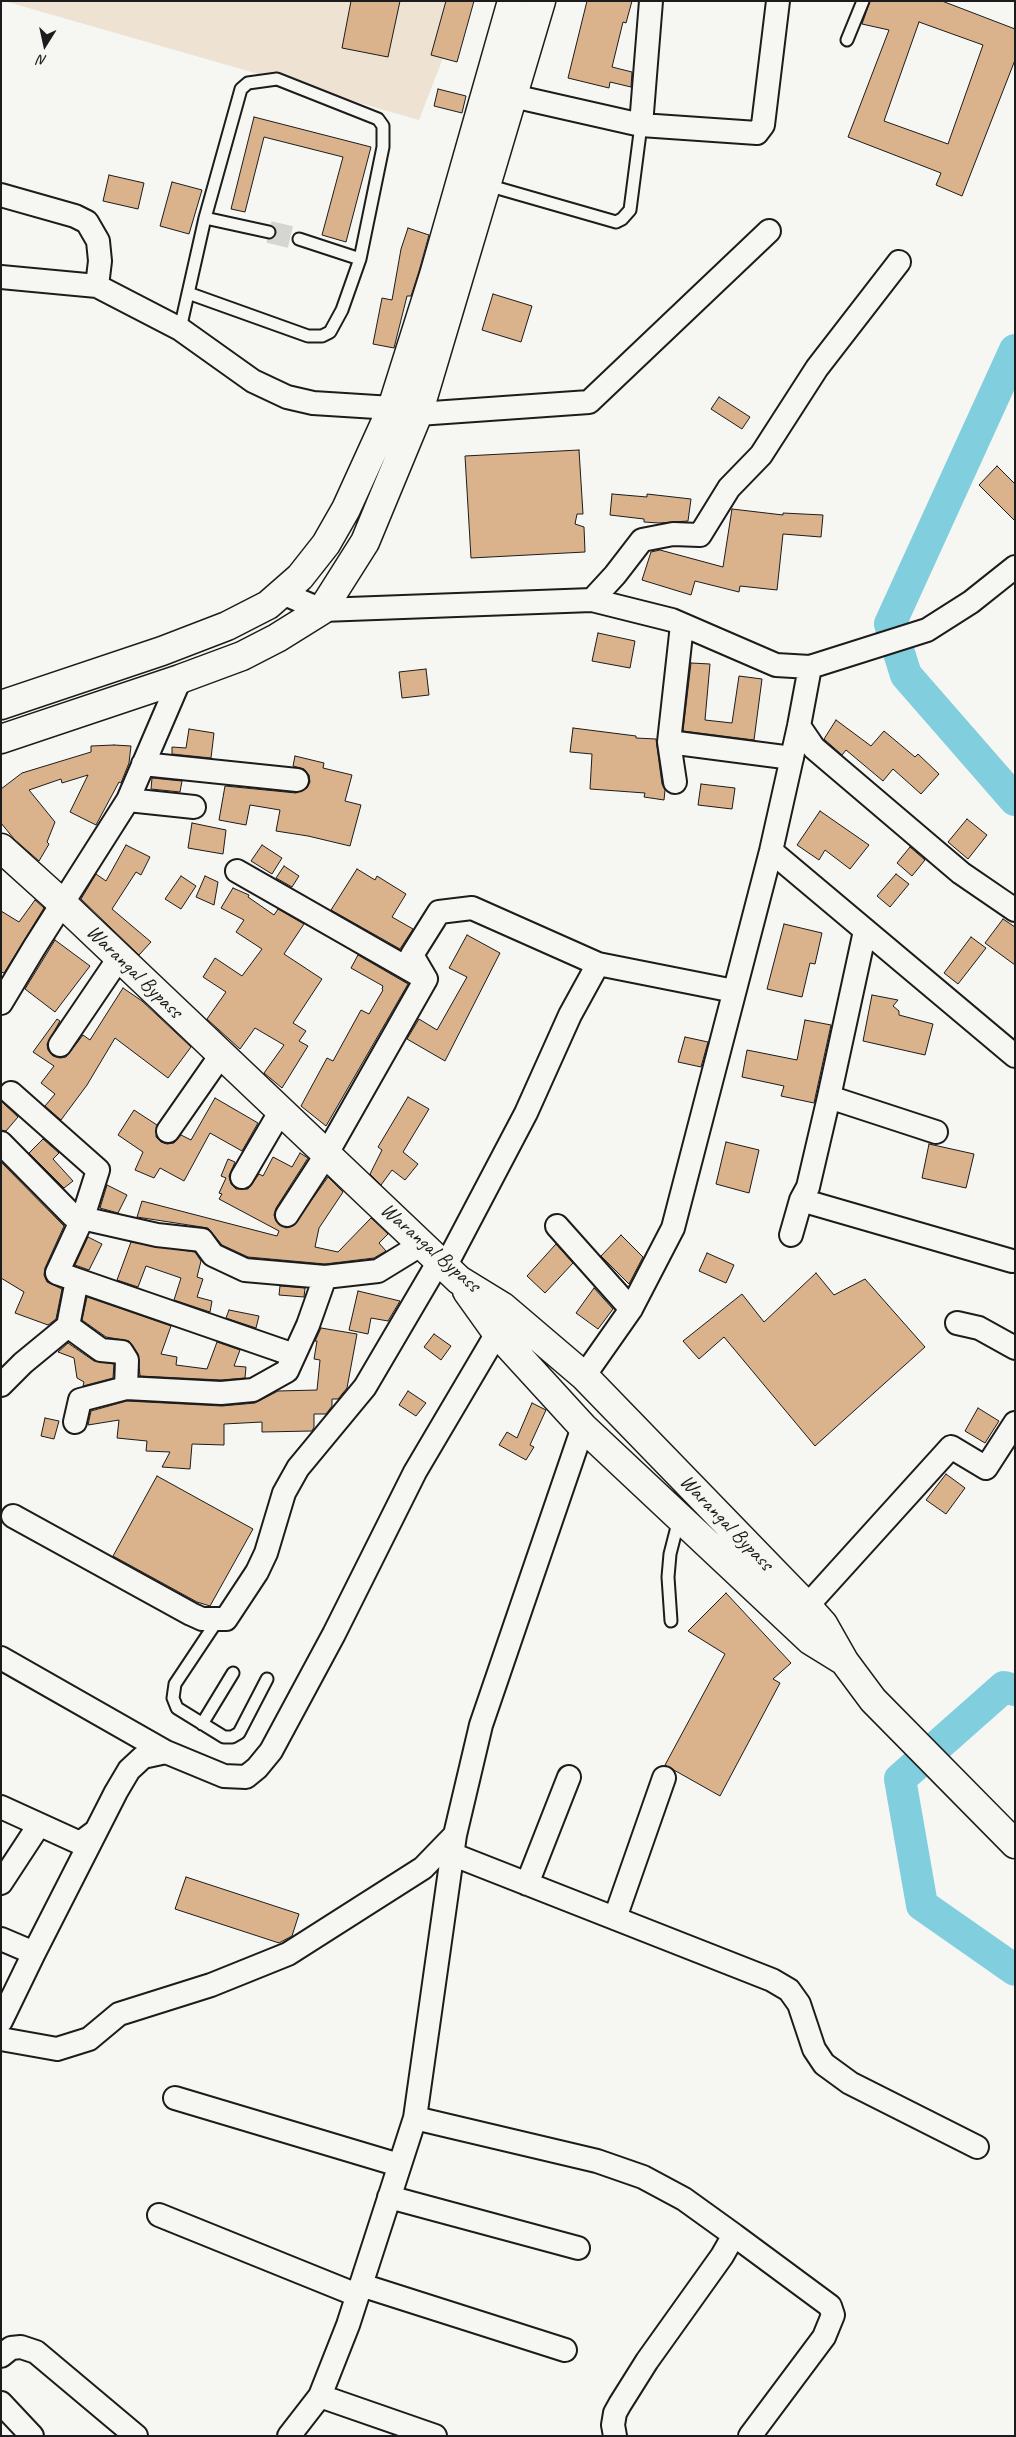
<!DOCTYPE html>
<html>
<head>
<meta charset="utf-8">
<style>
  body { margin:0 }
  #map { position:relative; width:1016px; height:2437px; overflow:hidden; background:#f6f6f2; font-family:Caveat,sans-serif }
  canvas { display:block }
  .frame { position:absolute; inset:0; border:2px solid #1c1c1c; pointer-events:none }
  .north { position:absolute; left:20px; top:20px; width:50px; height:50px; -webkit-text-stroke:4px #f6f6f2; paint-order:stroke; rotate:190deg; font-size:14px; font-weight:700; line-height:20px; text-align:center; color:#1c1c1c }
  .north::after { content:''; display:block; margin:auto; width:18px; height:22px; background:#1c1c1c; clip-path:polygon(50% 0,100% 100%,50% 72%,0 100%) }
</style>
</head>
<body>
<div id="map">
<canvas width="1016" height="2437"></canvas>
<div class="frame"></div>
<div class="north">N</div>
</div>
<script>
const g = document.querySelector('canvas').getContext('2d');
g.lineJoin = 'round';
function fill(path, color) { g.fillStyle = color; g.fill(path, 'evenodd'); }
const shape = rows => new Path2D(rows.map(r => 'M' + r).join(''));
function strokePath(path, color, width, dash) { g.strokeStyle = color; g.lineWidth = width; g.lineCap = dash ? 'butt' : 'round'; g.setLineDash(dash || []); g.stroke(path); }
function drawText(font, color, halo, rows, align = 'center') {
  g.font = font + ' Caveat,sans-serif'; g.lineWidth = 5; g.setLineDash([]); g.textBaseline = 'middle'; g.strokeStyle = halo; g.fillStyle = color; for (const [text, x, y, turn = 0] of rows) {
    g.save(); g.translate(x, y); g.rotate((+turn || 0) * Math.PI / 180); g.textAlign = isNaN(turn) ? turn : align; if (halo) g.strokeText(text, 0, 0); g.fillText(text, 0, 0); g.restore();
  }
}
fill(shape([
  [4,1,465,1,419,120]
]), '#eee2d3');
strokePath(shape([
  [1015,350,890,624,906,675,1015,800],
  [1015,1690,1004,1687,900,1779,922,1905,1015,1970]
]), '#80cede', 32);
const building = shape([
  [351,1,400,1,388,57,342,48,351,1],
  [446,1,474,1,457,62,431,55,446,1],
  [587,1,632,1,626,23,623,22,612,67,632,72,631,87,610,82,609,88,568,78,587,1],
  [870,1,942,1,1015,29,1015,60,962,196,936,185,941,173,848,137,889,30,862,24,870,1],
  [919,22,983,45,948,144,884,121,919,22],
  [438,89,466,96,462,113,434,106,438,89],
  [254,117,371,147,346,242,322,235,343,157,264,137,245,212,231,209,254,117],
  [109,175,144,183,138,209,103,201,109,175],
  [172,182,202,190,189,234,160,226,172,182],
  [408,228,429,235,419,271,411,296,407,296,394,348,373,344,382,298,392,300,401,249,408,228],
  [493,294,532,306,521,342,482,330,493,294],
  [719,397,750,417,742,429,711,409,719,397],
  [579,450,583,514,577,514,575,524,584,527,585,552,471,558,465,456,579,450],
  [997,466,1015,484,1015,521,979,485,997,466],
  [612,494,647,497,647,494,691,499,688,521,659,523,644,522,644,519,610,515,612,494],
  [732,509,783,515,783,513,823,515,821,537,783,534,777,590,740,586,739,592,695,581,691,595,642,580,651,552,660,550,723,567,732,509],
  [598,633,635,641,630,668,592,661,598,633],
  [691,663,710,664,705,720,732,723,739,676,762,679,754,740,683,731,691,663],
  [426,669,429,695,402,698,399,672,426,669],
  [836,720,871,746,884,731,915,757,918,754,939,774,921,794,893,769,883,781,846,750,842,755,824,739,836,720],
  [573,728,636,736,636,738,656,739,662,784,665,790,664,800,644,797,645,793,590,789,592,754,570,752,573,728],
  [189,729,214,733,211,758,172,754,172,747,186,748,189,729],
  [114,745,131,746,129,763,121,783,119,782,96,825,70,812,88,775,62,783,61,779,29,790,55,822,47,842,49,844,39,861,14,839,1,823,1,789,22,773,91,752,91,746,114,745],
  [295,756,324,763,323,768,352,775,345,801,361,805,350,846,308,836,276,831,280,810,250,805,246,825,219,820,225,786,296,793,307,788,310,782,309,775,304,769,293,766,295,756],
  [152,778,182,781,180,792,151,789,152,778],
  [701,784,735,788,732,809,698,805,701,784],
  [820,811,869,845,850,869,825,850,819,860,797,845,820,811],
  [967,819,987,835,968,859,948,842,967,819],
  [192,823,226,830,223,854,188,848,192,823],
  [126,845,150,857,141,875,136,872,112,909,151,942,139,955,81,899,96,874,106,881,126,845],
  [262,845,282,858,272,874,251,861,262,845],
  [910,847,925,860,912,876,897,863,910,847],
  [284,866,299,876,292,887,276,878,284,866],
  [357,869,375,880,377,876,406,894,392,917,413,929,400,949,331,910,357,869],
  [896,874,909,884,890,907,877,896,896,874],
  [181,876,196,886,181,909,165,899,181,876],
  [205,876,218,882,214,905,196,897,205,876],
  [233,888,249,895,248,897,274,915,278,909,304,924,284,954,322,979,293,1023,306,1031,299,1041,308,1046,282,1088,264,1073,284,1045,255,1028,240,1049,207,1019,226,992,203,977,215,958,242,976,262,949,236,932,244,920,221,908,233,888],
  [35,900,44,908,4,973,1,972,1,911,19,922,35,900],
  [1003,919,1015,927,1015,965,985,943,1003,919],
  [784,924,822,933,815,964,810,963,802,997,767,989,784,924],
  [467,935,500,953,445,1061,407,1039,419,1019,437,1030,467,977,449,968,467,935],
  [971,937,986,948,958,984,944,973,971,937],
  [55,940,90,966,55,1012,25,989,55,940],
  [358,955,408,984,326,1126,301,1106,327,1058,333,1061,361,1010,369,1014,383,990,382,989,383,986,351,968,358,955],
  [123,988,142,1001,191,1047,168,1078,115,1038,87,1085,61,1120,45,1106,55,1094,41,1083,54,1066,33,1052,57,1019,60,1021,47,1044,48,1050,53,1056,60,1058,66,1057,83,1035,90,1040,123,988],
  [872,995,898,1000,893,1006,899,1011,899,1015,933,1024,925,1055,863,1041,872,995],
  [805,1020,831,1025,814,1103,781,1096,784,1086,742,1077,747,1050,797,1060,805,1020],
  [685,1037,708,1042,701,1067,678,1062,685,1037],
  [408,1097,429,1109,403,1152,418,1164,405,1180,392,1170,381,1185,370,1174,382,1150,378,1147,408,1097],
  [215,1098,258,1123,242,1151,210,1133,184,1181,160,1168,154,1178,135,1170,143,1152,118,1135,134,1110,157,1125,156,1137,161,1142,167,1144,174,1143,181,1135,191,1140,215,1098],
  [1,1101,18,1117,6,1131,1,1130,1,1101],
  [43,1139,59,1153,53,1159,73,1181,64,1188,29,1153,43,1139],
  [726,1142,759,1150,749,1193,716,1184,726,1142],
  [929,1144,974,1154,966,1188,922,1178,929,1144],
  [300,1153,308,1158,276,1208,274,1215,276,1221,286,1228,293,1226,328,1177,343,1192,319,1228,315,1247,338,1252,371,1218,388,1234,379,1243,386,1251,374,1258,325,1264,248,1257,222,1245,208,1228,137,1217,142,1201,277,1236,279,1231,219,1199,222,1194,219,1193,226,1178,221,1176,228,1159,235,1162,229,1176,231,1184,236,1189,248,1189,259,1174,263,1176,273,1157,292,1167,300,1153],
  [1,1162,64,1226,45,1268,44,1275,47,1282,62,1289,56,1319,48,1325,15,1313,24,1292,1,1278,1,1162],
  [107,1185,127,1195,118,1213,100,1208,107,1185],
  [621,1235,643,1257,629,1284,601,1256,621,1235],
  [88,1237,102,1244,89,1270,75,1265,88,1237],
  [131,1242,195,1252,201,1261,197,1277,203,1279,197,1297,212,1301,210,1312,174,1300,181,1278,146,1266,138,1287,117,1280,131,1242],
  [556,1244,573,1263,545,1293,527,1276,556,1244],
  [707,1253,734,1265,726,1283,699,1271,707,1253],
  [816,1273,834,1295,865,1279,925,1347,815,1446,724,1337,699,1359,683,1341,742,1294,764,1322,816,1273],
  [280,1286,305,1288,304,1297,279,1295,280,1286],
  [594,1288,613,1309,598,1329,576,1313,594,1288],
  [358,1291,400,1301,388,1321,371,1318,368,1334,349,1330,358,1291],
  [87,1297,171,1326,161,1354,177,1357,176,1365,207,1369,217,1342,240,1350,234,1366,246,1367,245,1378,221,1380,140,1376,138,1354,129,1341,106,1337,82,1320,87,1297],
  [229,1310,259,1316,256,1328,226,1318,229,1310],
  [321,1328,357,1334,347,1388,338,1399,332,1399,332,1406,326,1414,314,1414,314,1427,312,1431,262,1432,262,1422,224,1424,224,1445,192,1444,190,1469,162,1467,170,1452,146,1451,147,1441,117,1438,119,1420,88,1425,91,1411,127,1401,222,1406,255,1403,278,1391,317,1390,320,1360,314,1359,317,1341,315,1341,321,1328],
  [434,1334,451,1346,441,1360,424,1347,434,1334],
  [68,1343,94,1361,114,1364,113,1378,83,1386,84,1382,77,1378,74,1358,58,1352,68,1343],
  [408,1391,426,1403,416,1416,399,1405,408,1391],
  [532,1403,546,1410,530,1445,534,1447,526,1460,499,1445,507,1432,517,1438,532,1403],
  [978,1408,999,1421,985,1443,965,1431,978,1408],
  [45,1418,59,1421,54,1439,41,1436,45,1418],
  [946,1474,965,1488,946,1514,926,1500,946,1474],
  [157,1476,253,1529,210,1606,197,1602,113,1556,157,1476],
  [726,1593,791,1663,773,1679,780,1683,720,1796,665,1765,725,1654,688,1631,726,1593],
  [186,1877,299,1914,292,1936,279,1943,175,1909,186,1877]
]);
fill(building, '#dab28b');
strokePath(building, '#1c1c1c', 1);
strokePath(shape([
  [269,232,299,239]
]), '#d5d5d2', 22, [22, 11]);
const service = shape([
  [847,40,863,1],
  [487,185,616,222,622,219,630,210,641,125],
  [269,232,205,218,241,89,248,83,277,79,378,119,383,126,383,147,360,259,299,239],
  [188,293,308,336,322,336,330,332,342,310,360,259],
  [180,329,205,218],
  [217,1621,175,1684,173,1698,177,1708,224,1737,232,1737,239,1733,267,1679],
  [671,1621,668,1577,670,1554,679,1519],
  [202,1724,233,1673]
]);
const minor = shape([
  [513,96,641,125,757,133,763,125,778,1],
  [641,125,651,1],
  [1,195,75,216,87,222,98,241,100,261,97,286],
  [1,277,97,286,180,329,253,381,287,397,313,403,392,408,418,414,589,402,769,231],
  [282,593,322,610,592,600,672,620,776,665,810,667,927,630,971,602,1015,567],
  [592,600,615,575,642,540,673,534,700,535,729,488,761,455,817,368,899,262],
  [799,726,814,748,961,873,1015,910],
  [669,742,792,758],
  [143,764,297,780],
  [675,782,669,742,682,625],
  [128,800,194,807],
  [771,851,1015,1056],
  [237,871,426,979],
  [865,931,829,1097,808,1187,801,1200,1012,1261],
  [1,1003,34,948,128,800,180,679],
  [60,1045,119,958],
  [11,1093,98,1170,83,1217,57,1273,294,1355],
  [829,1097,936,1132],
  [168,1131,221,1055],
  [1,1143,73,1216,157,1235,202,1240,213,1255,245,1270,325,1277,378,1271,422,1244],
  [242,1177,280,1112],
  [287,1215,326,1155,426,979,412,955,439,912,472,908,598,964,734,991],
  [557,1226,631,1309],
  [791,1235,801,1200],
  [445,1267,526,1113,570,1015,598,964],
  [77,1280,68,1326,101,1350,122,1352,127,1360,126,1388],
  [957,1323,979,1328,1015,1348],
  [584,1376,631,1309,673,1228,771,851,799,726,810,667],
  [1,1385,23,1363,68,1326],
  [75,1422,80,1400,126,1388,221,1393,253,1390,287,1371,308,1325,325,1277],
  [13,1516,191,1614,202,1619,226,1619,257,1572,266,1553,284,1493,298,1468,365,1387,439,1261],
  [807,1606,951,1447,986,1468,1015,1423],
  [1,1658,166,1752],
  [1,1807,80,1843,96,1831],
  [454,1855,772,1980,789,1990,799,2004,814,2049,824,2064,850,2083,977,2147],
  [1,1883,39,1825],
  [527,1884,569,1777],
  [615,1918,664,1778],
  [1,1939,34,1953,116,1792,129,1770,143,1757,166,1752,224,1776,246,1777,257,1768,271,1751,334,1634,415,1472,497,1333],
  [1,2021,34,1953],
  [1,2039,57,2049,89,2039,119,2014,211,1985,288,1954,423,1868,455,1835],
  [175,2098,399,2165],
  [415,2118,597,2161,643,2177,684,2199,734,2235,722,2256,647,2361,620,2404,615,2413,613,2425,615,2436],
  [389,2197,578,2248],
  [159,2215,357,2295],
  [734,2235,830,2306,833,2315,824,2337,750,2436],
  [361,2285,565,2350],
  [1,2356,11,2348,21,2347,36,2352,136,2436],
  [320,2396,435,2436],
  [1,2403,32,2436],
  [289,2436,320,2396,348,2325,415,2118,455,1835,481,1725,583,1427]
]);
const secondary = shape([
  [1,848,62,903,439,1261,459,1280,503,1307,584,1376,807,1606,823,1624,844,1661],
  [467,1291,497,1333,583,1427,810,1640,844,1661,873,1700,1015,1844]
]);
const primary = shape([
  [1,705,162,651,227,626,268,605,300,577,326,544,346,509,392,408,434,275,512,1],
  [1,739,180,679,242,656,277,638,322,610,365,542,418,414,541,1]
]);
strokePath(service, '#1c1c1c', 15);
strokePath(minor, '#1c1c1c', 26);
strokePath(secondary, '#1c1c1c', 31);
strokePath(primary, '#1c1c1c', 31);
strokePath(service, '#f6f6f2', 11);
strokePath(minor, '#f6f6f2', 22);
strokePath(secondary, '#f6f6f2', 28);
strokePath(primary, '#f6f6f2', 28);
drawText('21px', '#1c1c1c', '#f6f6f2', [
  ["Warangal Bypass",134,972,44],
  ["Warangal Bypass",430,1248,41],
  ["Warangal Bypass",726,1523,46]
]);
</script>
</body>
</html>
